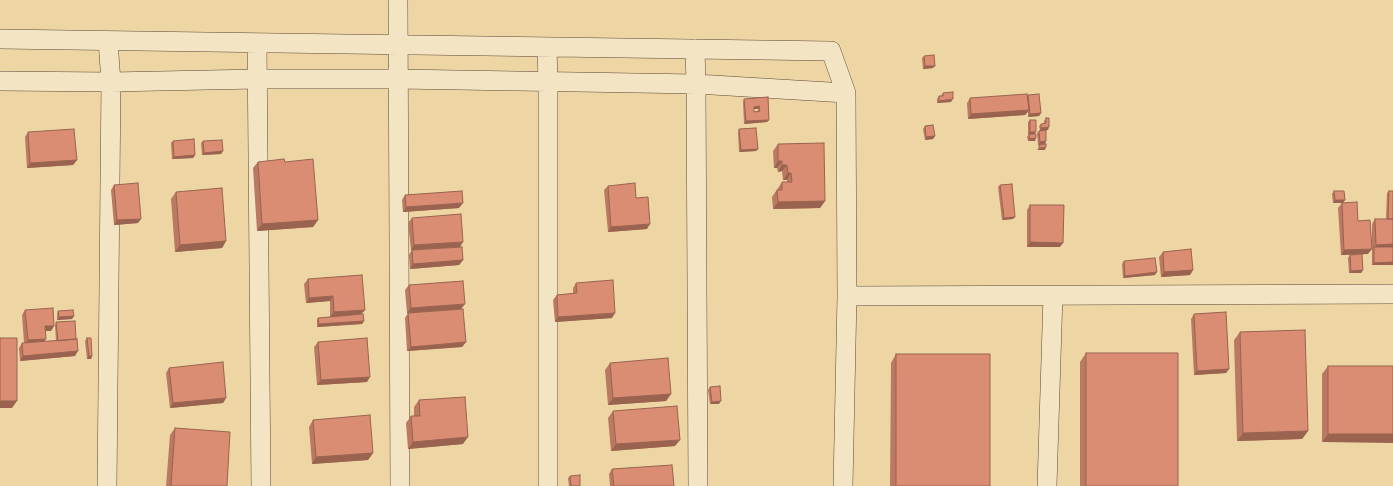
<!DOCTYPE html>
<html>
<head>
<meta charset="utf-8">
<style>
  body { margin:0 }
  canvas { display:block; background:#edd6a4 }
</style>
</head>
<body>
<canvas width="1393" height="486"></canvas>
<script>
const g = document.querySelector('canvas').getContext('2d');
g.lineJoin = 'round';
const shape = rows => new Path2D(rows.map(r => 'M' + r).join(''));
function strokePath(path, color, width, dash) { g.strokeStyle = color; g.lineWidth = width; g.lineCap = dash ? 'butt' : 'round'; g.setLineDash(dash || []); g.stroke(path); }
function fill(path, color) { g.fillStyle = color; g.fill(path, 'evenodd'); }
const street = shape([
  [398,0,400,486],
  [0,39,831,51,846,93,847,296,843,486],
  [257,43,261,486],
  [547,47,548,82,548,486],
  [695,49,696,84,698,486],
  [0,81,111,82,257,79,398,79,696,84,846,93],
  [847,296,1393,294],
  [107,486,111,82,108,41],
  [1047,486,1053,295]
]);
strokePath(street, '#5c4935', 20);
strokePath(street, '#f3e4c4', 19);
fill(shape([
  [924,56,933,68,923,69,922,58],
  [943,93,951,102,937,103,937,99,939,96,941,96],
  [1028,95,1041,113,1039,116,1028,117,1028,112,1025,115,968,119,967,103,970,98,1028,96],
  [768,97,769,120,767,122,744,124,743,102,744,99],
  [754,109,758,109,758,111,754,112],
  [1046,118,1048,130,1046,130,1045,144,1038,145,1037,133,1040,130,1039,126,1041,124,1044,124,1044,121],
  [1030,120,1035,134,1035,141,1028,141,1027,137,1029,134,1028,134,1028,122],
  [925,126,935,136,933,139,925,140,923,129],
  [739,129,758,149,756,151,739,152,738,132],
  [28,132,77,160,73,165,27,168,25,137],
  [173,141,195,155,193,158,172,159,171,143],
  [203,141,223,151,221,154,202,155,201,143],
  [778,144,825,201,820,208,773,209,772,197,782,182,787,182,787,180,783,180,782,171,778,172,777,168,774,168,773,151],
  [258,162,285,162,318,220,313,227,257,231,253,168],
  [114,185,138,223,114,225,111,190],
  [1000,185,1015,217,1013,219,1002,220,998,187],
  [608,186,636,198,647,229,608,232,604,190],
  [1334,191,1345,200,1343,203,1333,203,1332,194],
  [1389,191,1393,265,1372,265,1372,224,1375,219,1386,219,1387,193],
  [176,192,226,241,222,248,175,252,171,199],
  [405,195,459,208,403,212,402,200],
  [1342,203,1358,221,1368,254,1341,255,1338,208],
  [1030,205,1060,247,1027,247,1027,210],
  [412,218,460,247,411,250,408,223],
  [412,250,463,260,459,265,410,269,409,255],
  [1163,252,1193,270,1190,275,1161,277,1159,257],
  [1350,255,1363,270,1361,273,1349,273,1348,258],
  [1124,261,1155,275,1123,278,1122,264],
  [308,279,365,310,361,314,330,317,330,301,306,303,304,284],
  [576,283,612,318,555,322,553,300,557,295,573,294,573,288],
  [409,285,461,309,407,313,405,290],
  [25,310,54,326,51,331,46,331,44,342,56,341,55,325,56,322,75,356,20,361,19,348,22,343,24,343,22,315],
  [58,311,74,316,72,319,57,320,57,314],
  [408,313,466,342,462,347,407,351,405,318],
  [1194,314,1229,369,1226,373,1194,375,1191,319],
  [318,318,364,321,362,324,317,327,317,320],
  [1240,332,1308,431,1302,439,1237,441,1234,340],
  [87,338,92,356,91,359,87,359,85,341],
  [318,342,367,382,317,385,314,347],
  [1086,353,1178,486,1080,486,1080,362],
  [896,354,990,486,890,486,891,363],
  [610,363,671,394,666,401,608,405,605,370],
  [1328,366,1393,366,1322,442,1322,374],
  [169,368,226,398,223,403,170,408,166,373],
  [710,387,719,404,710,404,708,390],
  [419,400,463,444,408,449,406,423,411,416,414,416,414,407],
  [613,411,675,446,611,451,608,418],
  [313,420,373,453,368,460,312,464,309,427],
  [175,428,227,486,166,486,170,435],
  [612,469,674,486,610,486,609,474],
  [570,476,580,486,569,486,568,478]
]), '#bb7962');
fill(shape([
  [925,66,935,66,933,68,923,69],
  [953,99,951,102,937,103,939,101],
  [759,106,758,109,752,109,754,107],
  [1029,110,1025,115,968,119,971,114],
  [1041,113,1039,116,1028,117,1030,114],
  [769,120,767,122,744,124,746,121],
  [1049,127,1048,130,1040,130,1041,128],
  [1030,132,1036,132,1034,134,1028,134],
  [935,136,933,139,925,140,926,137],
  [1036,138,1035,141,1028,141,1030,139],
  [1046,141,1045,144,1038,145,1040,142],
  [1046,147,1045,150,1037,150,1039,148],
  [758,149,756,151,739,152,741,150],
  [223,151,221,154,202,155,204,153],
  [195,155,193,158,172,159,174,157],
  [77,160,73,165,27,168,30,163],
  [778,161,782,161,777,168,774,168],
  [782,165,787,165,782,171,778,172],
  [788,173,791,173,787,180,783,180],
  [1335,200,1345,200,1343,203,1333,203],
  [825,201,820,208,773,209,778,202],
  [463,203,459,208,403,212,406,207],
  [1015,217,1013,219,1002,220,1004,218],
  [141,219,138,223,114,225,117,220],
  [318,220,313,227,257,231,262,224],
  [650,224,647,229,608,232,611,227],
  [226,241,222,248,175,252,180,245],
  [463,242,460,247,411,250,414,245],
  [1030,242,1063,243,1060,247,1027,247],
  [1393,244,1393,249,1374,248,1376,245],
  [1372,249,1368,254,1341,255,1344,250],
  [463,260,459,265,410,269,413,264],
  [1393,262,1393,265,1372,265,1374,263],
  [1193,270,1190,275,1161,277,1164,272],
  [1363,270,1361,273,1349,273,1351,271],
  [1157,272,1155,275,1123,278,1125,276],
  [333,296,330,301,306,303,309,298],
  [465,304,461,309,407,313,411,308],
  [365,310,361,314,330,317,334,312],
  [615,313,612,318,555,322,558,317],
  [74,316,72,319,57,320,59,317],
  [364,321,362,324,317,327,319,324],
  [45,326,54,326,51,331,42,331],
  [46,339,43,344,24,345,28,340],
  [466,342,462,347,407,351,411,347],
  [78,351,75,356,20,361,23,356],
  [89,356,92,356,91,359,87,359],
  [1229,369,1226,373,1194,375,1197,371],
  [370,377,367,382,317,385,321,380],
  [671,394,666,401,608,405,613,398],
  [226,398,223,403,170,408,173,403],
  [0,401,17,401,12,408,0,408],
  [721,401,719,404,710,404,712,402],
  [1308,431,1302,439,1237,441,1243,433],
  [1328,434,1393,434,1393,443,1322,442],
  [468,437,463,444,408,449,413,442],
  [680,440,675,446,611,451,616,444],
  [373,453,368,460,312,464,316,457]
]), '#996350');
const building = shape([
  [934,55,935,66,925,66,924,56,934,55],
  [953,92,953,99,939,101,939,96,943,96,943,93,953,92],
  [1027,94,1029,110,971,114,970,98,1027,94],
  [1039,94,1041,113,1030,114,1028,95,1039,94],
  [768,97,769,120,746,121,744,99,768,97],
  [759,106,760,111,754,112,754,107,759,106],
  [1046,118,1049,118,1049,127,1041,128,1041,124,1046,123,1046,118],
  [1030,120,1036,120,1036,132,1030,132,1030,120],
  [933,125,935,136,926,137,925,126,933,125],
  [756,128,758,149,741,150,739,129,756,128],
  [74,129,77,160,30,163,28,132,74,129],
  [1046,130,1046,141,1040,142,1039,131,1046,130],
  [1029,134,1036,134,1036,138,1030,139,1029,134],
  [194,139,195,155,174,157,173,141,194,139],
  [222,140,223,151,204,153,203,141,222,140],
  [824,143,825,201,778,202,777,190,782,190,782,182,792,182,791,173,788,173,787,165,782,165,782,161,778,161,778,144,824,143],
  [1046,144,1046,147,1039,148,1039,145,1046,144],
  [284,159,285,162,313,159,318,220,262,224,258,162,284,159],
  [138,183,141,219,117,220,114,185,138,183],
  [635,183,636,198,648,197,650,224,611,227,608,186,635,183],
  [1012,184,1015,217,1004,218,1000,185,1012,184],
  [222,188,226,241,180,245,176,192,222,188],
  [462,191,463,203,406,207,405,195,462,191],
  [1334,191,1344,191,1345,200,1335,200,1334,191],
  [1389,191,1393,191,1393,219,1388,219,1389,191],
  [1357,202,1358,221,1370,220,1372,249,1344,250,1342,203,1357,202],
  [1030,205,1064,205,1063,243,1030,242,1030,205],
  [461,214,463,242,414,245,412,218,461,214],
  [1375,219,1393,219,1393,244,1376,245,1375,219],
  [462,247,463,260,413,264,412,250,462,247],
  [1374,247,1393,247,1393,262,1374,263,1374,247],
  [1191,249,1193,270,1164,272,1163,252,1191,249],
  [1362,254,1363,270,1351,271,1350,255,1362,254],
  [1155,258,1157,272,1125,276,1124,261,1155,258],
  [362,275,365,310,334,312,333,296,309,298,308,279,362,275],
  [613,280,615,313,558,317,557,295,577,293,576,283,613,280],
  [463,281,465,304,411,308,409,285,463,281],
  [53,308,54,326,45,326,46,339,28,340,25,310,53,308],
  [463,309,466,342,411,347,408,313,463,309],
  [73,310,74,316,59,317,58,311,73,310],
  [1226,312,1229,369,1197,371,1194,314,1226,312],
  [363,314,364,321,319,324,318,318,363,314],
  [75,321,76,339,58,341,56,322,75,321],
  [1305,330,1308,431,1243,433,1240,332,1305,330],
  [0,338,17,338,17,401,0,401,0,338],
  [87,338,91,338,92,356,89,356,87,338],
  [367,338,370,377,321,380,318,342,367,338],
  [77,339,78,351,23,356,22,343,77,339],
  [1086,353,1178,353,1178,486,1086,486,1086,353],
  [896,354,990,354,990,486,896,486,896,354],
  [668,358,671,394,613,398,610,363,668,358],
  [223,362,226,398,173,403,169,368,223,362],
  [1328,366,1393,366,1393,434,1328,434,1328,366],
  [720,386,721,401,712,402,710,387,720,386],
  [465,397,468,437,413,442,411,416,420,416,419,400,465,397],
  [677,406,680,440,616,444,613,411,677,406],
  [370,415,373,453,316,457,313,420,370,415],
  [175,428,230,432,227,486,171,486,175,428],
  [672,465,674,486,614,486,612,469,672,465],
  [580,475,580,486,571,486,570,476,580,475]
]);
fill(building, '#da8d72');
strokePath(building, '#996350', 1);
</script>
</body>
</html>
